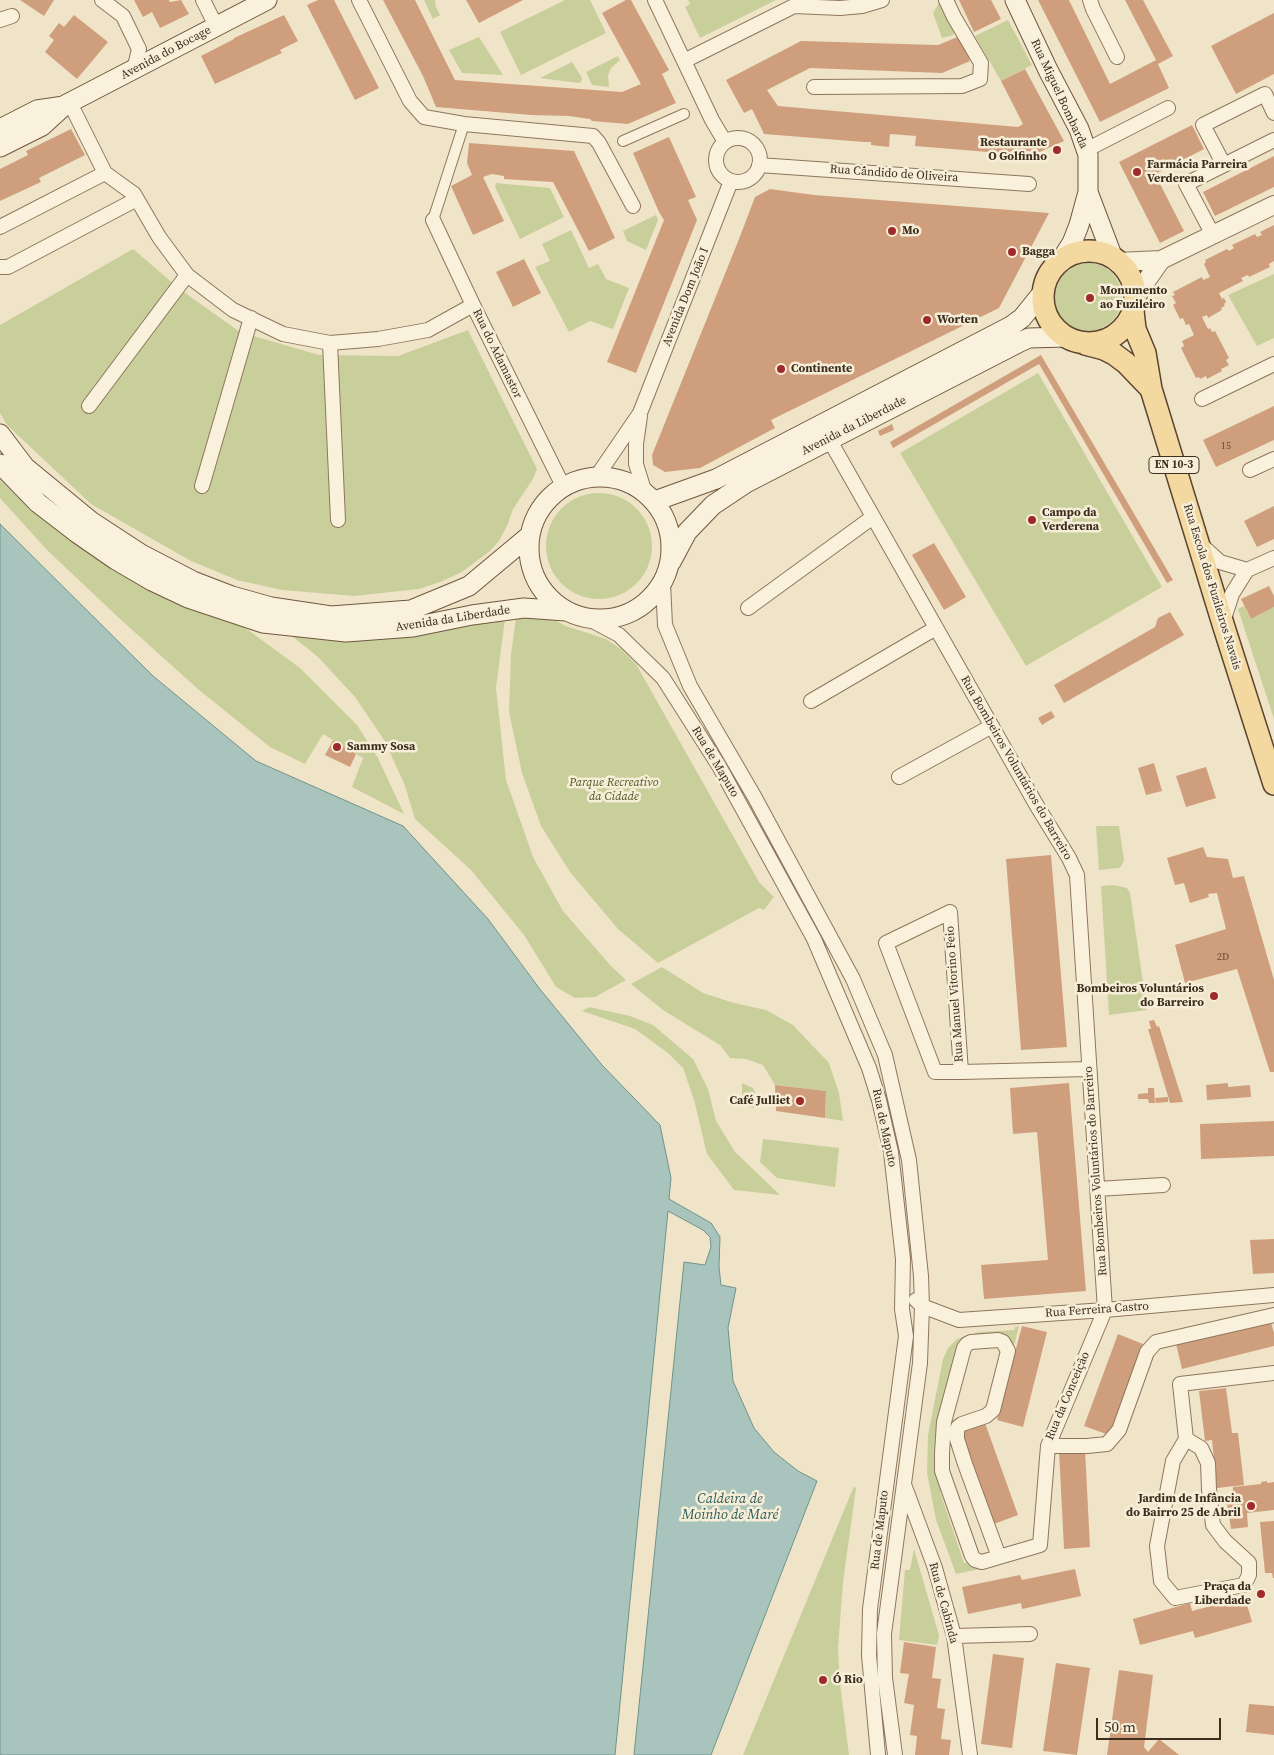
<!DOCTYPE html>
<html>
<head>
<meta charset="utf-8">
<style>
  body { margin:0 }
  #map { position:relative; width:1274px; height:1755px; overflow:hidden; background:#f0e4c8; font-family:"Source Serif 4",serif }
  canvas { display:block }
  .scale { position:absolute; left:1096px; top:1718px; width:125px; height:22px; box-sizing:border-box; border:2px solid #3d2e20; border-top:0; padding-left:6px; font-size:15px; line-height:18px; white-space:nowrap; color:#3d2e20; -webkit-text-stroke:4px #f7eed8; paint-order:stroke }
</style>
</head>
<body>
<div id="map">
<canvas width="1274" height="1755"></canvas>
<div class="scale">50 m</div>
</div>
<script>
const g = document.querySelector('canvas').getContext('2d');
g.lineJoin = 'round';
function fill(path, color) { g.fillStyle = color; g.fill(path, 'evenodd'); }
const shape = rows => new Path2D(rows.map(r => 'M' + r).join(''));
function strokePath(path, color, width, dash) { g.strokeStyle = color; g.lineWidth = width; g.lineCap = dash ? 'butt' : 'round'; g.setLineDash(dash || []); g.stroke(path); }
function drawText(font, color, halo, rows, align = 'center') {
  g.font = font + ' "Source Serif 4",serif'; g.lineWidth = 5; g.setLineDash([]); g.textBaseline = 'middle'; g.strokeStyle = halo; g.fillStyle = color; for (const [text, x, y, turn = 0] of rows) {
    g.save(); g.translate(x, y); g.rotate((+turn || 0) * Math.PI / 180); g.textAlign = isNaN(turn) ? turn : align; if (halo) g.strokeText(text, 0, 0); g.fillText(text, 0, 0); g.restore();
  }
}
fill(shape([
  [424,0,435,0,436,7,440,15,433,19],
  [565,0,590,0,606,33,521,75,500,32],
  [688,0,776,0,700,38,685,7,690,4],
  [939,3,954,33,953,35,942,38,933,13],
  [1008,20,1032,65,1001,81,975,36],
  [479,37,503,75,462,73,449,50],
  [618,56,620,60,611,68,608,75,609,87,592,85,586,72],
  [572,62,582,78,581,82,579,83,540,78],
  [496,183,550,188,564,217,520,239,495,187],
  [656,215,658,220,646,250,627,241,623,231],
  [571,230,589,268,598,264,606,279,629,288,613,329,590,321,569,332,535,267,550,261,542,244],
  [133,249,181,290,240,332,319,355,398,356,468,330,537,469,533,479,513,509,507,526,499,541,490,551,462,572,440,582,419,589,354,596,282,590,237,580,191,561,91,504,7,425,0,413,0,325],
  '1054 297a34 34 0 1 1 68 0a34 34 0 1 1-68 0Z',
  [1274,274,1274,338,1257,346,1228,295],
  [1038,373,1162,587,1026,666,900,453],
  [0,480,24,503,57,530,103,563,146,588,191,610,244,627,300,668,357,725,378,758,404,814,352,787,363,758,323,734,305,764,270,747,199,690,120,619,47,550,0,498],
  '546 546a53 53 0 1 1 106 0a53 53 0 1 1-106 0Z',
  [1244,606,1251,619,1274,607,1274,719,1238,609],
  [524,616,551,618,566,626,606,639,621,649,636,664,759,882,774,897,764,910,759,908,658,963,618,929,570,872,541,826,522,773,509,712,511,654,516,617],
  [505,619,496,688,506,780,533,857,563,911,611,966,626,980,595,997,575,998,556,987,524,935,471,870,415,819,404,783,384,740,355,697,318,657,292,636,334,640,377,639],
  [1096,826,1119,826,1124,860,1122,865,1119,868,1099,870],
  [1114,885,1127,888,1130,893,1147,1010,1109,1015,1101,886],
  [662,967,703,993,734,1003,766,1010,793,1025,829,1063,839,1093,843,1121,825,1118,826,1091,775,1085,763,1065,746,1059,730,1058,720,1045,663,1010,631,984],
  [589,1007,630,1016,653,1025,693,1059,708,1089,716,1121,735,1152,780,1195,734,1190,707,1154,694,1100,683,1068,668,1053,635,1029,582,1011],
  [742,1083,753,1088,757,1097,754,1108,742,1105],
  [763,1139,839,1148,835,1187,777,1178,760,1162],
  [1019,1326,1013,1350,1012,1342,1007,1338,959,1349,944,1489,940,1492,964,1563,970,1561,980,1569,956,1574,936,1520,927,1473,928,1435,943,1359,948,1348,957,1339,979,1332,1014,1330,1015,1327],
  [854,1486,856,1488,843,1582,838,1648,840,1683,849,1755,743,1755],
  [914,1549,939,1635,937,1645,899,1640,905,1570,910,1570]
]), '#c9cf9b');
const water = shape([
  [0,524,153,676,256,761,403,826,488,919,539,988,602,1065,660,1125,671,1178,669,1199,711,1223,720,1237,719,1267,721,1285,736,1288,728,1328,733,1381,754,1428,774,1452,798,1471,817,1481,711,1755,634,1755,684,1262,705,1265,711,1247,710,1237,703,1230,668,1211,615,1755,0,1755,0,524]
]);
fill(water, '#a9c4bc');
strokePath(water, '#6f938a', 1);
fill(shape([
  [20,0,54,0,44,16],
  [134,0,169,0,170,2,181,0,189,14,160,28,152,12,143,17],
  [318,0,334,0,379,88,355,100,307,5],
  [383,0,415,0,455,80,622,92,641,84,602,13,626,0,631,0,669,70,662,74,676,103,628,124,592,121,590,119,569,116,531,115,436,107,423,76],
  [466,0,523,0,479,23],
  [959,0,991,0,1001,19,974,32],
  [1038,0,1069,0,1110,84,1156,60,1125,0,1143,0,1173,56,1158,64,1169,88,1100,122],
  [1274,13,1274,74,1236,94,1211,46],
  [74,15,108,42,77,79,45,52,54,40,49,36,59,23,64,27],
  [284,15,298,41,280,50,282,53,215,84,201,56,234,39,234,38],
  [960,36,970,61,942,73,810,68,767,90,778,106,1018,127,1023,124,1001,81,1025,69,1064,141,1033,155,1029,151,1025,152,1025,155,915,146,916,136,890,134,889,147,871,145,871,142,864,142,764,134,752,109,744,113,726,80,801,41,938,45],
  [1192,125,1204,149,1155,174,1184,231,1160,243,1119,162],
  [71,129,85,155,39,178,41,182,0,201,0,169,28,155,26,151],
  [669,137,696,197,688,200,697,220,636,373,607,362,664,220,659,212,633,153],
  [469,143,574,151,615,238,589,251,553,182,504,179,504,176,492,174,483,177,504,221,473,235,451,186,472,175,467,163],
  [1274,156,1274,187,1215,216,1203,192],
  [770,189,814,195,1049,213,999,308,771,420,775,428,700,468,665,472,653,465,652,455,739,239,755,197],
  [1274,225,1274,261,1269,264,1270,267,1249,277,1248,275,1241,278,1243,281,1219,293,1222,299,1224,298,1226,302,1224,304,1225,306,1221,308,1222,310,1208,318,1207,315,1202,317,1208,329,1210,328,1212,332,1215,331,1229,358,1226,360,1229,365,1221,369,1222,371,1207,379,1206,376,1200,379,1199,377,1196,378,1181,348,1184,346,1182,341,1194,335,1189,324,1186,325,1183,318,1180,319,1173,305,1176,303,1172,296,1175,295,1173,292,1202,277,1203,280,1210,277,1204,264,1206,262,1205,260,1227,249,1229,251,1234,248,1232,245,1255,234,1257,237,1262,235,1260,232],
  [524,259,541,293,513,307,496,272],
  [1041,355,1173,580,1167,583,1039,364,893,448,890,442],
  [1274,406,1274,440,1216,467,1203,440],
  [892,424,894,430,880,436,878,431],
  [1274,506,1274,539,1257,547,1244,521],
  [934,543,966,597,944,610,912,555],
  [1269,586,1274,596,1274,607,1251,619,1241,599],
  [1170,612,1184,635,1064,703,1054,685,1155,627,1158,618],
  [1051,711,1055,717,1042,725,1038,718],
  [333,740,356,754,350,767,325,755],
  [1154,763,1162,791,1146,795,1138,768],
  [1206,767,1216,798,1186,807,1176,776],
  [1203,847,1207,857,1228,859,1233,878,1244,876,1274,980,1274,1072,1270,1072,1237,969,1185,983,1175,945,1226,929,1217,893,1208,894,1209,897,1190,903,1184,883,1175,885,1167,858],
  [1051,855,1067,1047,1021,1050,1006,859],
  [1154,1020,1157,1027,1159,1026,1183,1102,1170,1103,1148,1029,1151,1029,1149,1021],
  [1069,1083,1086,1291,984,1299,981,1265,1048,1260,1037,1132,1013,1134,1010,1088],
  [1228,1083,1228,1087,1250,1085,1251,1097,1207,1100,1206,1085],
  [775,1085,826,1091,825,1118,776,1111],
  [1148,1088,1154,1088,1155,1103,1149,1103,1148,1099,1138,1099,1138,1094,1148,1093],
  [1168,1097,1168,1102,1156,1103,1155,1098],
  [1274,1121,1274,1156,1201,1159,1200,1124],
  [1274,1239,1274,1273,1253,1274,1250,1240],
  [1270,1319,1274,1333,1274,1346,1182,1369,1176,1344],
  [1022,1326,1047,1332,1023,1427,997,1420],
  [1118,1334,1143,1344,1109,1435,1084,1426],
  [1226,1388,1232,1433,1238,1433,1244,1485,1217,1488,1212,1440,1205,1441,1199,1391],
  [985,1423,1018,1515,994,1524,961,1432],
  [1085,1450,1090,1547,1064,1549,1059,1451],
  [1267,1481,1267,1483,1274,1482,1274,1510,1247,1513,1248,1527,1231,1529,1227,1502,1232,1501,1233,1487,1261,1484,1261,1482],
  [1274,1521,1274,1578,1273,1578,1272,1573,1265,1573,1260,1522],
  [1075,1569,1081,1596,1022,1609,1021,1603,968,1614,962,1587,1020,1575,1022,1580],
  [1245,1597,1252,1622,1195,1638,1193,1631,1140,1645,1133,1619,1190,1603,1192,1611],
  [904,1642,936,1647,932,1678,941,1679,937,1708,945,1709,941,1739,951,1740,949,1755,915,1755,917,1736,910,1735,914,1705,904,1703,909,1674,900,1673],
  [993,1654,1024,1658,1012,1748,981,1744],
  [1056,1663,1090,1668,1077,1755,1043,1751],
  [1119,1670,1153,1675,1144,1747,1148,1752,1159,1739,1179,1755,1107,1755],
  [1249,1704,1274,1706,1274,1735,1246,1732]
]), '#cf9f7d');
const pedestrian = shape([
  [623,141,684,114],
  [433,220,464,124]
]);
const minor = shape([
  [102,0,123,16,137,45,139,49,134,70],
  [203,0,216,26],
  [359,0,410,101,424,117,464,124,593,136,599,143,633,206],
  [655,0,712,120,725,142],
  [1090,0,1093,9,1117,57],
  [0,20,12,16],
  [684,61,794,6,840,8,862,6,882,0],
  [814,87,962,86,980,79,981,63,954,17,946,0],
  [70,103,105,173,134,194,159,237,187,275,233,310,283,334,330,343,378,339,428,330,473,305],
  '716 160a22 22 0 1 1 44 0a22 22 0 1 1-44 0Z',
  [1086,150,1168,108],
  [759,165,1029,184],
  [1224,165,1203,125,1265,94,1274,113],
  [433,220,473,305,563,486],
  [0,227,105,173],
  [1213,235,1186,184,1274,140],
  [0,267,8,267,137,199],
  [330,343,338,520],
  [1202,399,1274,364],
  [89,406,187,275],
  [640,416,636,444,636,464,644,490],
  [829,439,1037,806,1069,858,1077,875,1105,1310,1048,1446,1040,1545,999,1557,982,1562,975,1560,972,1556,942,1471,942,1453,944,1422,964,1348,967,1344,971,1342,998,1340,1003,1342,1008,1351,993,1410,986,1416,962,1424,958,1427,957,1432,957,1439,965,1464,999,1557],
  [1250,470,1274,459],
  [597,476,640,413,731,181],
  [202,486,251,318],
  [1199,543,1220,562,1247,570],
  [663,583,665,625,690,686,754,796,853,979,885,1055,909,1160,921,1276,922,1306,920,1363,884,1634,885,1678,895,1755],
  [748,608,873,517],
  [587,618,619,635,663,678,719,766,814,939,869,1068,879,1100,891,1152,903,1259,902,1309,906,1336,870,1609,869,1655,878,1755],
  [1223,622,1232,594,1247,570,1274,558],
  [811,701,936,628],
  [899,777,992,726],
  [961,1072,950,912,886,943,935,1072,961,1072,1089,1069],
  [1097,1189,1163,1185],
  [916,1300,922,1306,959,1320,1105,1310,1274,1295],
  [1186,1439,1201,1448,1208,1463,1209,1489,1213,1525,1225,1541,1249,1563,1249,1575,1244,1585,1175,1598,1161,1581,1157,1546,1173,1461,1186,1439,1180,1384,1274,1373],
  [1048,1446,1087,1446,1107,1444,1119,1430,1147,1352,1156,1342,1274,1315],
  [905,1487,935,1568,954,1636,970,1755],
  [954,1636,1030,1634]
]);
const tertiary = shape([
  [1118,262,1161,260,1274,205],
  [1134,305,1140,290,1161,260]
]);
const secondary = shape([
  [1015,0,1048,70,1079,129,1088,155,1088,192,1079,225,1072,243,1063,257,1054,266],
  [0,129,37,110,64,106],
  [0,147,42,126,65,105,267,0],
  [1088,192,1113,258],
  [0,434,25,467,92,522,141,554,193,581,232,596,271,607,331,616,411,610,469,586,529,536],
  [0,464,38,503,77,533,116,560,152,581,188,598,263,623,346,632,413,627,472,615,524,608,566,611],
  '529 548a71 71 0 1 1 142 0a71 71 0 1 1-142 0Z',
  [655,501,716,479,1011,326,1022,318,1043,292],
  [671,562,687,532,713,505,746,483,1020,342,1029,338,1066,337]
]);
const primary = shape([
  '1043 297a46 46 0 1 1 92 0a46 46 0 1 1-92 0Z',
  [1133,311,1135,329,1145,353,1151,389,1223,624,1274,784],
  [1085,344,1104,349,1114,354,1126,363,1151,389]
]);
strokePath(pedestrian, '#8d765c', 12);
strokePath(minor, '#8d765c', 16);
strokePath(tertiary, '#8d765c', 20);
strokePath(secondary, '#6f573f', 21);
strokePath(primary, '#5b4430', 24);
strokePath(pedestrian, '#faf1dc', 10);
strokePath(minor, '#faf1dc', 14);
strokePath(tertiary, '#faf1dc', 18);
strokePath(secondary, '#faf1dc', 19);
strokePath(primary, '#f3d9a0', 21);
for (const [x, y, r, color] of [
  [1057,150,5,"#9e2a2b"],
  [1137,172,5,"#9e2a2b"],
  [892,231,5,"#9e2a2b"],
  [1012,252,5,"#9e2a2b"],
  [1090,298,5,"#9e2a2b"],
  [927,320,5,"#9e2a2b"],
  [781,369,5,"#9e2a2b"],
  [1032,520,5,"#9e2a2b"],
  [337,747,5,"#9e2a2b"],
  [1214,996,5,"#9e2a2b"],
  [800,1101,5,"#9e2a2b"],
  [1251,1506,5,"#9e2a2b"],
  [1261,1594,5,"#9e2a2b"],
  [823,1680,5,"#9e2a2b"]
]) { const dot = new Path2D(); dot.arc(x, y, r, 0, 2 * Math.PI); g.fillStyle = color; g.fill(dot); strokePath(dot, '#f7eed8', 2); }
drawText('10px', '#624a37', null, [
  ["15",1226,446],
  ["2D",1223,957]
]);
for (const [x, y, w] of [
  [1174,465,50]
]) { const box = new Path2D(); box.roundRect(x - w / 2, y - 8.5, w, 17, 4); g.fillStyle = '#f7eed8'; g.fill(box); strokePath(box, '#3d2e20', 1); }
drawText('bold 11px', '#3d2e20', null, [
  ["EN 10-3",1174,465]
]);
drawText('12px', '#3d2e20', '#f7eed8', [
  ["Avenida do Bocage",166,53,-28],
  ["Rua Miguel Bombarda",1059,94,65],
  ["Rua Cândido de Oliveira",894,174,4],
  ["Avenida Dom João I",686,297,-68],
  ["Rua do Adamastor",497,354,64],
  ["Avenida da Liberdade",854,426,-27],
  ["Rua Escola dos Fuzileiros Navais",1212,587,73],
  ["Avenida da Liberdade",453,619,-9],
  ["Rua de Maputo",715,762,59],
  ["Rua Bombeiros Voluntários do Barreiro",1016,768,60],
  ["Rua Manuel Vitorino Feio",955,994,-94],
  ["Rua de Maputo",884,1128,78],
  ["Rua Bombeiros Voluntários do Barreiro",1096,1171,-94],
  ["Rua Ferreira Castro",1097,1310,-4],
  ["Rua da Conceição",1068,1396,-67],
  ["Rua de Maputo",880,1530,-83],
  ["Rua de Cabinda",943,1603,75]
]);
drawText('bold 12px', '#3d2e20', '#f7eed8', [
  ["Restaurante",1047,143,"right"],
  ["O Golfinho",1047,157,"right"],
  ["Farmácia Parreira",1147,165],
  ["Verderena",1147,179],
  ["Mo",902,231],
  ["Bagga",1022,252],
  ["Monumento",1100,291],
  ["ao Fuzileiro",1100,305],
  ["Worten",937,320],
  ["Continente",791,369],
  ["Campo da",1042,513],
  ["Verderena",1042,527],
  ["Sammy Sosa",347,747],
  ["Bombeiros Voluntários",1204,989,"right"],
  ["do Barreiro",1204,1003,"right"],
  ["Café Julliet",790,1101,"right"],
  ["Jardim de Infância",1241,1499,"right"],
  ["do Bairro 25 de Abril",1241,1513,"right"],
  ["Praça da",1251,1587,"right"],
  ["Liberdade",1251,1601,"right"],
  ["Ó Rio",833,1680]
], 'left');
drawText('italic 12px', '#4d5a26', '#f7eed8', [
  ["Parque Recreativo",614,783],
  ["da Cidade",614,797]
]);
drawText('italic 14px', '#2f5d5a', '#f7eed8', [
  ["Caldeira de",730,1499],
  ["Moinho de Maré",730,1515]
]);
</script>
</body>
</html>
